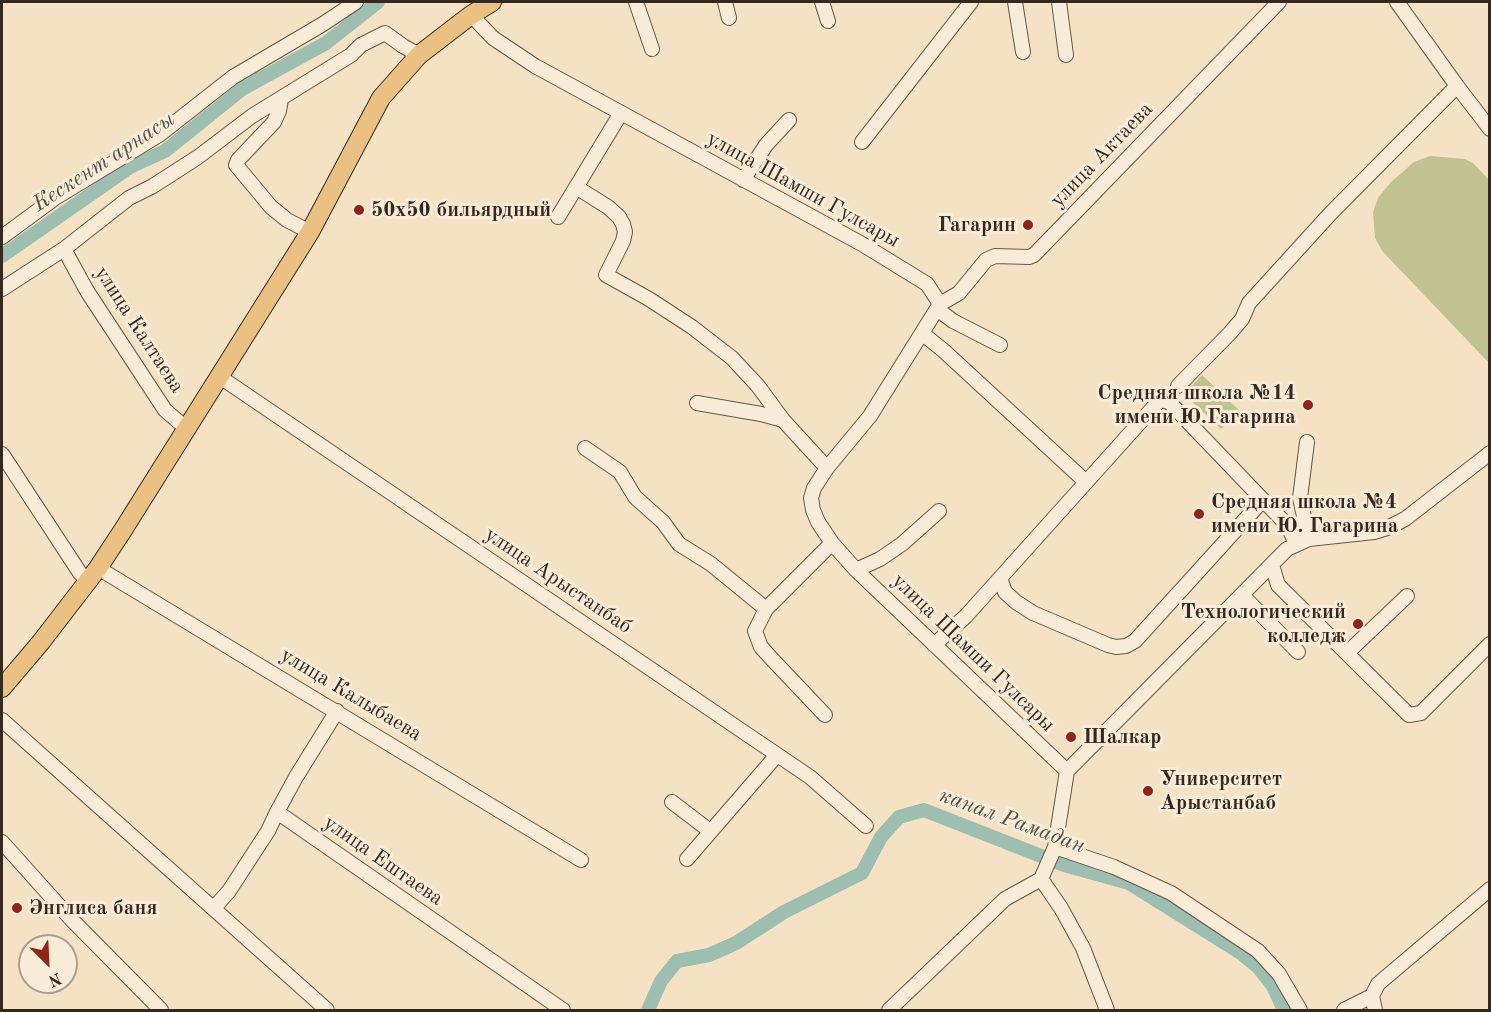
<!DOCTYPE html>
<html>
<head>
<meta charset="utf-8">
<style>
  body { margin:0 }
  #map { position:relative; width:1491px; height:1012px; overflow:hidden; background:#f5e2c4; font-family:"Old Standard TT",serif }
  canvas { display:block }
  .frame { position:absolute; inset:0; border:3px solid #34291c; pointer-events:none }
  .north { position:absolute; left:18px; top:934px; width:60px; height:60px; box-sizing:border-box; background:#f8ecd9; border:2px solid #aa9e8d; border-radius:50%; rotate:156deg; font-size:16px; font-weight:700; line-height:24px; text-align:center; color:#34291c }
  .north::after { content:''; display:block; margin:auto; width:21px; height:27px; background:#8f2418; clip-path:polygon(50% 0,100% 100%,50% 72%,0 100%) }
</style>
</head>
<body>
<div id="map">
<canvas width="1491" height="1012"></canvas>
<div class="frame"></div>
<div class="north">N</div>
</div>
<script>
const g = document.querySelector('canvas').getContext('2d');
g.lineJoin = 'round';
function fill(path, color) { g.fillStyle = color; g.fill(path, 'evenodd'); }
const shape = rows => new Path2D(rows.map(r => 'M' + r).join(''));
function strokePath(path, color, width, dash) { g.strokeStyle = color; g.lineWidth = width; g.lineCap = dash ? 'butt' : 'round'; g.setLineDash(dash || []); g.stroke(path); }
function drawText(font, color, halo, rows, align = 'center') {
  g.font = font + ' "Old Standard TT",serif'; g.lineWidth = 6; g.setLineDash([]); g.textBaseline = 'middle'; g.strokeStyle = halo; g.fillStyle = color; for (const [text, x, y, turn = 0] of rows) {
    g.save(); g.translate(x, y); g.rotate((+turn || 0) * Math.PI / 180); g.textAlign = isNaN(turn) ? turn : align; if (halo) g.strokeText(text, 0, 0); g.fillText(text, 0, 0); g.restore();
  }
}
fill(shape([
  [1430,156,1465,159,1473,163,1489,180,1489,363,1383,252,1375,238,1373,212,1378,198,1391,182,1414,162],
  [1202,375,1239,410,1221,429,1184,394]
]), '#c0c291');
strokePath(shape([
  [2,256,130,167,165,151,242,89,326,43,378,2],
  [648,1010,661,981,677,961,709,955,736,943,784,912,862,873,881,837,899,817,924,810,1064,865,1129,883,1241,953,1258,967,1273,986,1284,1010]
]), '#9dbeb0', 14);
const minor = shape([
  [636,2,652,49],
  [725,2,729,18],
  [822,2,828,21],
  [1015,2,1023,52],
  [1059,2,1066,55],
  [1397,2,1457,86,1490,129],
  [471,15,493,38,535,66,862,244,927,284,940,304],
  [281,99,279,111,274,122,238,160,236,165,271,207,287,220,310,232],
  [862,142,971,2],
  [743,180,766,145,789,120],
  [576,187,608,207,619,217,623,224,625,232,623,241,606,275,649,299,692,327,732,358,758,386,783,420,827,468],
  [558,217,621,113],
  [2,237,55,198,159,135,233,77,323,24,356,2],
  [64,249,87,291,165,410,180,423,189,425],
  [2,289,64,249,129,198,153,186,198,157,252,116,351,55,361,45,385,33,403,46,419,55],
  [940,304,870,416,827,468,814,488,811,498,813,510,818,522,832,543,856,570,1067,771],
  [940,304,959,293,986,260,995,256,1029,257,1034,255,1279,2],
  [937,309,953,321,1000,345],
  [923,334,944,351,1086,482],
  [220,377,810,777,866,826],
  [1178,386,1230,333,1242,319,1249,303,1330,214,1457,86],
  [697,403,761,414,783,420],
  [1307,442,1300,498,1309,539],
  [585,448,620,472,635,497,663,522,679,544,711,564,766,609],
  [2,454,80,573,88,581],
  [1272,565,1278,585,1409,715,1421,713,1490,644],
  [98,568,581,860],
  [856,570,880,559,902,544,939,511],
  [1000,578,1005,592,1016,602,1033,613,1108,645,1116,647,1126,646,1135,641,1262,501],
  [1242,595,1298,652],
  [934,645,966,616,1160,400,1169,402,1288,526,1296,544],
  [1347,653,1407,596],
  [337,711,296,777,277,812,563,1010],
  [825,715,771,658,761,647,755,631,766,609,832,543],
  [2,720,327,1010],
  [1067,771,1287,549,1309,539,1374,532,1387,528,1405,519,1490,453],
  [672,802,710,831],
  [2,842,71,919,161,1010],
  [1055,847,1114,867,1171,893,1258,951,1279,974,1300,1010],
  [687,859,777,755],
  [1041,879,1061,908,1083,948,1107,1010],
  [214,908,229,891,268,831,277,812],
  [889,1010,1005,899,1041,879,1055,847,1067,771],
  [1344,1010,1372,996],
  [1375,1010,1372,996,1378,984,1490,889]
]);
const major = shape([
  [2,688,41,642,98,568,123,530,310,232,381,98,419,55,471,15,492,2]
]);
strokePath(minor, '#645746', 16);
strokePath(major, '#34291c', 20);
strokePath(minor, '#f8ecd9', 14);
strokePath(major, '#eac182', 18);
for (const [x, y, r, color] of [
  [359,210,6,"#8f2418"],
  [1028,225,6,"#8f2418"],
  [1308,405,6,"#8f2418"],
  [1199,514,6,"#8f2418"],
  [1358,624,6,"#8f2418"],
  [1071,737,6,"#8f2418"],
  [1148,791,6,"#8f2418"],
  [17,908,6,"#8f2418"]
]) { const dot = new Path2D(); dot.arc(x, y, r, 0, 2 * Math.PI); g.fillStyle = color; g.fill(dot); strokePath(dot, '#f8ecd9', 2); }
drawText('21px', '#34291c', '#f8ecd9', [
  ["улица Актаева",1102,155,-46],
  ["улица Шамши Гулсары",803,190,29],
  ["улица Калтаева",139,330,57],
  ["улица Арыстанбаб",558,581,34],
  ["улица Шамши Гулсары",973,653,44],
  ["улица Калыбаева",351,695,31],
  ["улица Ештаева",383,861,35]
]);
drawText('bold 21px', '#34291c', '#f8ecd9', [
  ["50х50 бильярдный",371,210],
  ["Гагарин",1016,225,"right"],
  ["Средняя школа №14",1296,393,"right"],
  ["имени Ю.Гагарина",1296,417,"right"],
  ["Средняя школа №4",1211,502],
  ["имени Ю. Гагарина",1211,526],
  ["Технологический",1346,612,"right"],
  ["колледж",1346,636,"right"],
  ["Шалкар",1083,737],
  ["Университет",1160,779],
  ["Арыстанбаб",1160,803],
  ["Энглиса баня",29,908]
], 'left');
drawText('italic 22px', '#4e4e41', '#f8ecd9', [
  ["Кескент арнасы",104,162,-33],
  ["канал Рамадан",1012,821,20]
]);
</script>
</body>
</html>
